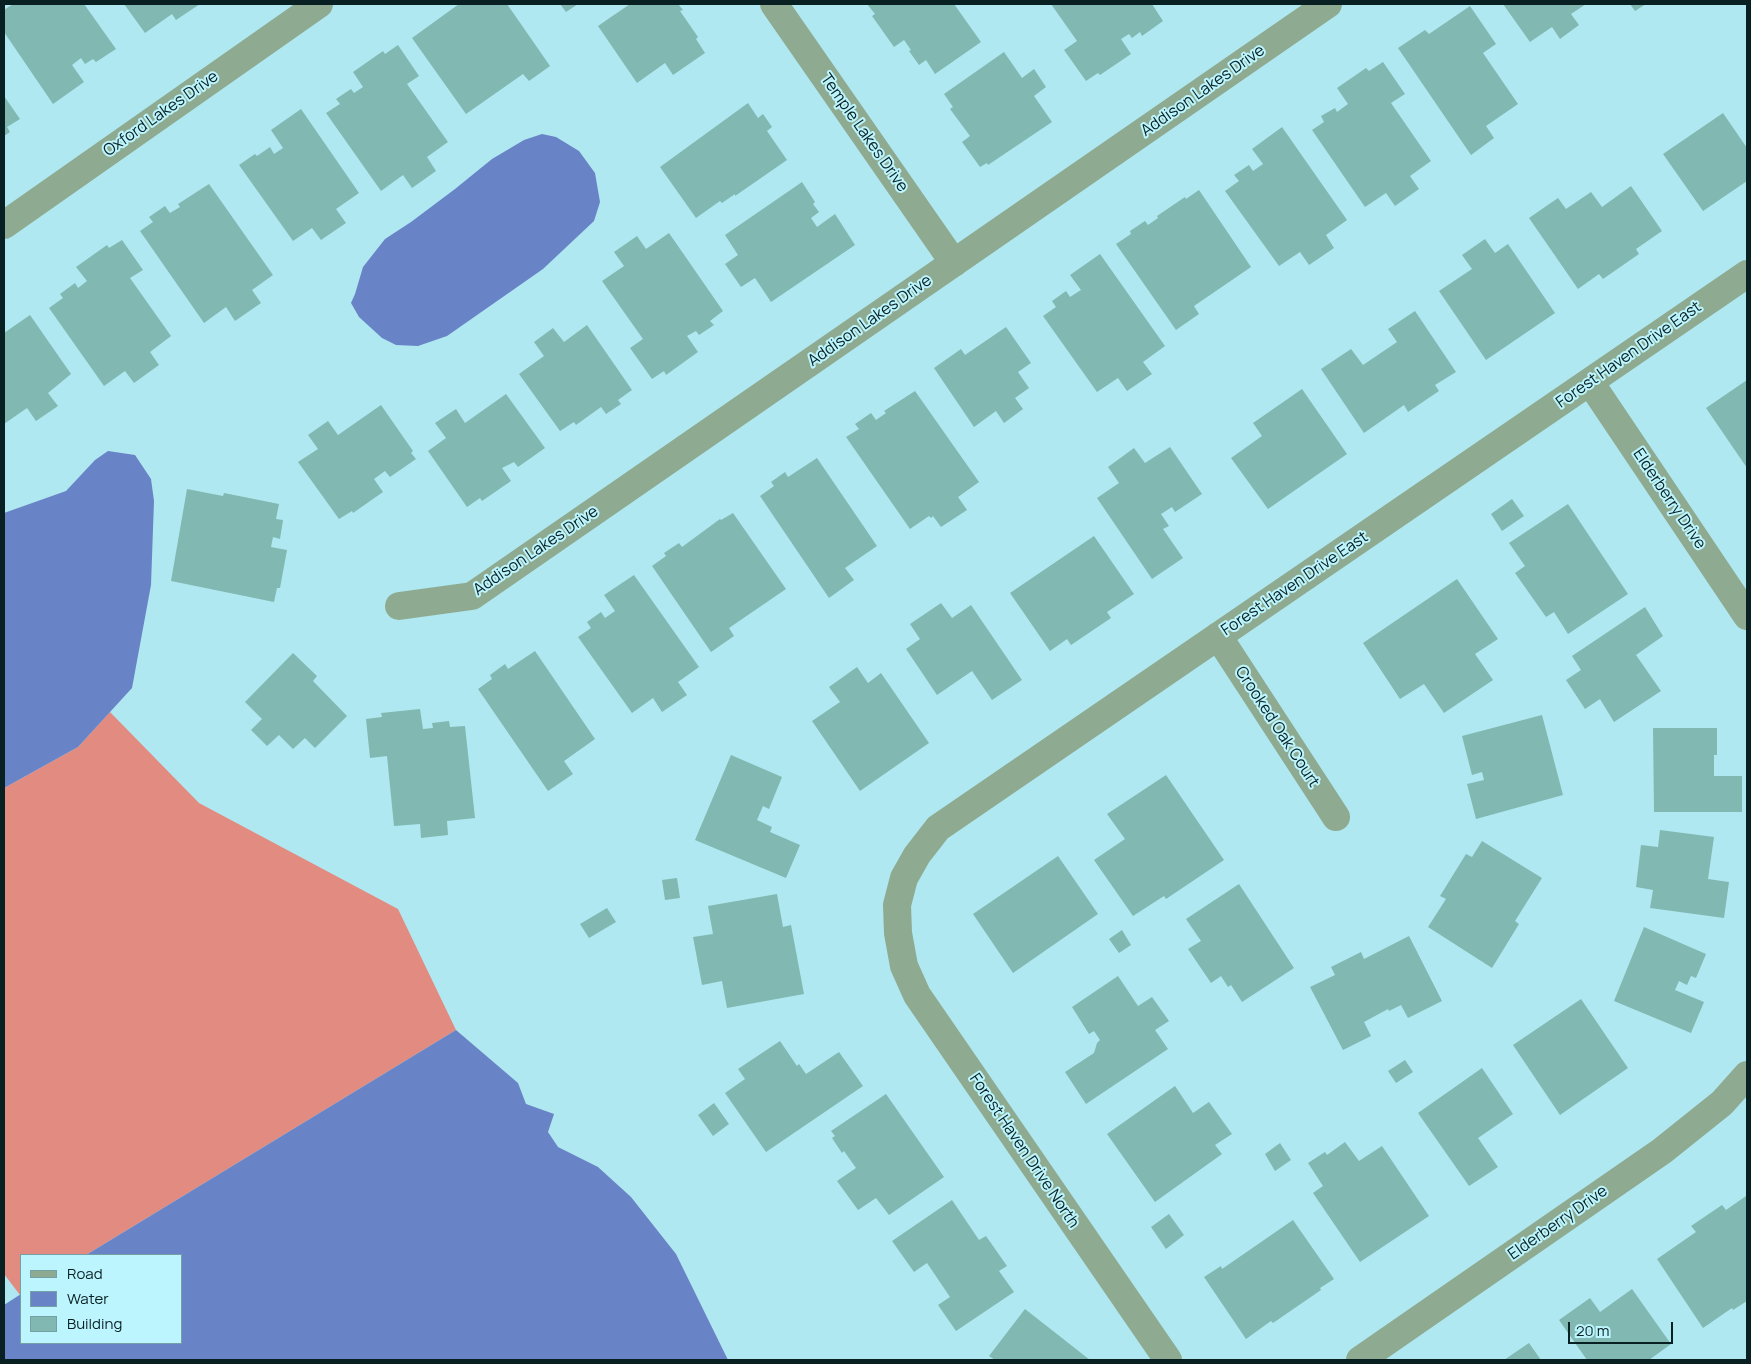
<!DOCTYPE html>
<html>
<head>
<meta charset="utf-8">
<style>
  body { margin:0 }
  #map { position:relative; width:1751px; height:1364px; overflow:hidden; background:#afe8f0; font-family:Manrope,sans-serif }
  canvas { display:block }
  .frame { position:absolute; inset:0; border:5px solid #092023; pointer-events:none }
  .legend { position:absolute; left:20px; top:1254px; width:162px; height:90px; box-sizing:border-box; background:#bcf5fd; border:1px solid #74a0a6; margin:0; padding:6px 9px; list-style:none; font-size:15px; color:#092023 }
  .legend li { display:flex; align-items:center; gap:10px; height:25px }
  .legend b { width:25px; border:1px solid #74a0a6 }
  .scale { position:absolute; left:1568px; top:1322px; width:105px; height:22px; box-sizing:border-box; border:2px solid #092023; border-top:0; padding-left:6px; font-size:15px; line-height:18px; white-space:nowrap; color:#092023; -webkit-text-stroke:4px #bcf5fd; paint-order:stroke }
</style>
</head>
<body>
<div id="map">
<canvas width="1751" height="1364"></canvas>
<div class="frame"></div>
<ul class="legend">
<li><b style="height:6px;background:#8eaa90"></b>Road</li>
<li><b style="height:14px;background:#6983c7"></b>Water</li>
<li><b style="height:14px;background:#81b8b2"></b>Building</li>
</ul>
<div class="scale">20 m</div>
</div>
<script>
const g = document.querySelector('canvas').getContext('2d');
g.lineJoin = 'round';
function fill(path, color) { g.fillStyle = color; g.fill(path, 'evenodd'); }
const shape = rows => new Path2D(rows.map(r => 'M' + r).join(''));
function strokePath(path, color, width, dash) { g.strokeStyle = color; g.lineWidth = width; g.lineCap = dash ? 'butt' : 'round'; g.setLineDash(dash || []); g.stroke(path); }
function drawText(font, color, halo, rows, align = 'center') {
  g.font = font + ' Manrope,sans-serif'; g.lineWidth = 4; g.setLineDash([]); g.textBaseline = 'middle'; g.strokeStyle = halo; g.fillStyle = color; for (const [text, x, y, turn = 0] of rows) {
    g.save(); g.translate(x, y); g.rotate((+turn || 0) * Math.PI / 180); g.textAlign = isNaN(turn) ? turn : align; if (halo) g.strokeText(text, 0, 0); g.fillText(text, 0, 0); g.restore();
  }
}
fill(shape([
  [110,712,199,803,398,909,456,1030,86,1255,21,1255,20,1295,4,1274,4,788,78,747]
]), '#e28b81');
fill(shape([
  [542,134,556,137,579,151,595,173,600,202,594,221,543,269,447,336,418,346,396,345,382,338,359,317,351,303,355,294,363,267,385,239,411,222,455,189,492,159,524,140],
  [108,451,135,455,151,479,154,501,151,585,132,688,78,747,4,788,4,513,66,491,95,460],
  [456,1030,518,1083,526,1104,554,1114,548,1132,558,1147,598,1167,631,1197,676,1254,728,1360,4,1360,4,1305,21,1294,21,1343,181,1343,181,1255,86,1255]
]), '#6983c7');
fill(shape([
  [13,4,84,4,116,49,96,62,93,59,85,64,81,58,72,65,84,82,53,104,4,32,4,10],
  [124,4,200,4,176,20,172,14,145,33],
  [459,4,507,4,550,66,529,81,523,74,466,114,412,38],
  [560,4,578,4,566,12],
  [630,4,678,4,683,10,680,11,698,37,696,39,705,53,673,75,665,63,637,83,598,26],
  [867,4,954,4,981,42,935,74,926,60,919,65,909,51,911,50,904,40,894,47,872,16,875,14],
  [1051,4,1152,4,1163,21,1142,36,1140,32,1132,38,1129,34,1121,39,1131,54,1100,75,1098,73,1086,81,1064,50,1077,41],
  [1503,4,1586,4,1571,14,1579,25,1560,39,1552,27,1530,42],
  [1630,4,1646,4,1635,11],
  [1470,6,1496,44,1483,53,1518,104,1486,126,1494,138,1471,155,1398,48,1425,30,1429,34],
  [398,45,419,76,407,84,448,142,427,157,436,171,412,188,403,175,381,191,326,113,340,104,336,99,351,89,354,93,363,87,353,72,383,51,385,54],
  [1004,52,1022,78,1034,69,1046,87,1034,96,1052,122,988,165,987,163,980,167,962,142,970,136,950,109,953,107,944,94],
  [1383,62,1405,94,1391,103,1431,161,1410,176,1419,189,1395,206,1386,193,1365,207,1312,130,1324,122,1321,116,1335,108,1337,112,1348,104,1337,88,1366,68,1369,71],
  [4,96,20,119,7,127,10,132,4,136],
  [748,103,758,118,763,114,772,127,767,131,787,160,735,196,735,194,722,203,720,201,696,218,660,167],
  [301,109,359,193,336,209,346,223,321,240,312,228,293,241,239,165,255,154,257,156,270,147,274,154,283,148,271,130],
  [1723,113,1747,148,1747,181,1703,211,1663,154],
  [1282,127,1347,220,1326,235,1334,248,1309,265,1300,252,1279,266,1225,191,1239,181,1234,175,1249,165,1253,171,1263,164,1252,149],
  [802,182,815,202,813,204,819,212,811,218,817,227,835,214,855,245,771,302,755,278,741,287,725,264,738,255,725,235],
  [209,184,273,275,252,290,261,303,235,321,226,307,204,323,140,231,153,222,149,217,165,206,170,213,180,207,178,204],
  [1631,186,1662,231,1636,249,1639,254,1603,279,1599,274,1578,289,1529,218,1558,198,1566,209,1591,192,1602,207],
  [1199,190,1251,267,1194,306,1199,314,1176,330,1116,244,1131,234,1130,231,1145,221,1148,225,1158,218,1157,216,1185,197,1186,199],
  [669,233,723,311,710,321,714,325,699,335,696,331,687,336,698,352,666,375,664,371,652,379,630,348,643,339,602,281,624,266,614,252,637,236,646,249],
  [1485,239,1495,253,1508,244,1555,313,1486,360,1439,291,1472,269,1462,255],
  [122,240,143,270,130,278,171,336,150,352,159,365,134,383,125,371,104,386,49,308,63,298,60,294,75,283,78,288,87,281,76,267,107,245,109,248],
  [1100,254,1165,346,1143,362,1152,374,1127,391,1118,378,1097,392,1043,316,1056,307,1052,301,1066,291,1070,297,1081,290,1070,275],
  [1415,311,1456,372,1435,385,1439,391,1408,412,1404,405,1364,433,1321,369,1351,349,1363,365,1397,342,1388,329],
  [30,315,71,374,48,393,58,406,36,421,27,408,4,424,4,333],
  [587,325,632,390,618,400,621,404,606,414,601,407,576,425,574,422,560,431,519,374,544,356,534,342,553,328,564,342],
  [1006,327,1031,363,1018,372,1029,388,1015,398,1023,409,1004,423,996,411,974,427,934,368,961,349,965,355],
  [1747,380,1747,468,1706,408],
  [1302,389,1347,454,1268,509,1231,458,1262,436,1253,423],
  [915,391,979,482,958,497,967,510,941,527,933,516,931,518,929,516,910,529,846,437,859,429,855,424,871,413,876,420,886,413,884,411],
  [506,394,545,448,518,467,514,462,502,468,511,481,482,501,480,498,467,507,428,451,446,438,435,423,456,409,465,423],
  [381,405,413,451,411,453,416,459,390,477,385,471,374,479,383,492,353,513,352,511,339,519,298,462,318,449,308,435,328,421,338,435],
  [1170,447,1202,494,1175,512,1172,507,1161,514,1169,526,1163,529,1183,558,1152,579,1097,498,1119,483,1108,467,1134,448,1145,463],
  [817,458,877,546,845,568,854,580,829,598,760,496,774,486,771,482,785,472,788,477],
  [187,489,223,496,224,493,279,504,276,519,283,520,280,539,273,537,271,547,287,550,280,588,277,588,274,602,171,581],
  [1512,499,1524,516,1502,531,1491,514],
  [1568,504,1628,594,1568,634,1554,612,1546,617,1515,573,1525,566,1509,543],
  [733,513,786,589,729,628,734,636,711,652,652,566,666,556,664,553,679,543,682,547,720,519,721,520],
  [1094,536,1134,594,1107,612,1111,618,1071,645,1067,639,1050,651,1010,593],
  [634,575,699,667,678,682,687,695,662,712,653,698,632,713,578,637,591,628,587,622,601,612,605,618,615,611,604,595],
  [1457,579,1498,639,1475,654,1493,680,1444,713,1424,684,1400,699,1363,643],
  [941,603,952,618,971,605,1022,680,992,700,972,671,937,695,906,649,920,639,910,624],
  [1645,607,1663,636,1636,655,1661,691,1614,722,1600,699,1585,709,1566,680,1581,670,1572,656],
  [535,651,595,739,564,761,573,774,548,791,478,689,492,679,490,675,505,664,508,669],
  [293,653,317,676,313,681,347,716,315,748,305,738,293,749,279,735,267,746,251,730,262,719,245,702],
  [857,667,868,683,881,673,929,743,860,791,812,721,840,702,829,687],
  [420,709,423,729,433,728,432,723,449,721,450,727,465,726,475,818,447,821,448,835,421,838,420,824,394,826,387,756,370,758,366,719,382,717,381,713],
  [1542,715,1563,795,1476,819,1467,784,1484,780,1482,772,1472,775,1462,736],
  [1653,728,1717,728,1717,755,1714,755,1714,776,1742,776,1742,812,1654,812],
  [731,755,782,777,769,809,763,806,757,820,772,827,770,832,800,845,786,878,695,840],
  [1166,775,1224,860,1166,899,1164,896,1133,916,1094,860,1125,839,1107,814],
  [1660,830,1714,837,1708,879,1729,882,1724,918,1650,908,1653,890,1636,887,1641,845,1658,847],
  [1482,841,1542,878,1515,921,1519,924,1492,968,1428,927,1446,899,1440,896,1466,854,1472,857],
  [1058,856,1098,914,1013,973,973,914],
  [677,878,680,898,665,900,662,880],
  [1239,884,1294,968,1242,1002,1231,985,1228,987,1221,976,1211,983,1188,949,1201,941,1186,919],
  [777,894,783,927,791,925,804,994,727,1008,722,981,702,985,693,937,713,934,708,906],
  [607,908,616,922,589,938,580,924],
  [1644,927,1706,954,1696,978,1691,976,1687,985,1679,981,1675,990,1704,1002,1691,1033,1614,1001],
  [1122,930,1131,945,1119,953,1109,939],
  [1409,936,1442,1001,1408,1018,1401,1005,1389,1011,1388,1009,1364,1022,1371,1036,1343,1050,1310,987,1335,975,1331,967,1361,952,1364,959],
  [1118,976,1138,1006,1152,997,1169,1021,1155,1030,1168,1049,1086,1104,1065,1072,1094,1053,1097,1043,1100,1040,1094,1031,1089,1034,1072,1007],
  [1581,999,1628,1068,1560,1115,1513,1045],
  [780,1041,797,1066,799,1064,806,1074,839,1052,863,1086,766,1152,725,1093,745,1079,738,1069],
  [1405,1060,1413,1072,1396,1083,1388,1071],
  [1482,1068,1513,1114,1478,1138,1498,1167,1469,1186,1418,1113],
  [1175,1086,1193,1113,1209,1102,1232,1134,1215,1145,1222,1154,1155,1202,1107,1134],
  [886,1094,944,1177,889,1215,876,1198,858,1210,837,1181,856,1168,844,1151,842,1153,832,1138,835,1136,831,1131],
  [714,1103,729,1124,713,1136,698,1115],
  [1345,1142,1359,1161,1382,1146,1429,1216,1360,1262,1313,1193,1323,1186,1308,1163,1325,1152,1327,1155],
  [1280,1143,1291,1160,1275,1171,1265,1154],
  [1746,1196,1747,1301,1733,1310,1732,1308,1703,1328,1657,1259,1696,1232,1691,1226,1722,1205,1726,1210],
  [952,1200,979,1240,986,1236,1007,1266,999,1271,1014,1292,956,1331,938,1305,950,1297,927,1263,914,1272,892,1241],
  [1169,1214,1184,1235,1166,1249,1151,1227],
  [1293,1220,1334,1279,1320,1288,1321,1290,1273,1323,1271,1321,1246,1339,1204,1277,1221,1266,1222,1269],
  [1632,1289,1671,1344,1649,1360,1587,1360,1559,1320,1590,1298,1600,1312],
  [1025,1309,1090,1360,995,1360,989,1356],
  [1529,1343,1541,1360,1504,1360]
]), '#81b8b2');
strokePath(shape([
  [774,4,954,263],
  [4,225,319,4],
  [1590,382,1747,616],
  [399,606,472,596,1328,4],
  [1218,636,1336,817],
  [1168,1360,917,995,904,966,898,933,897,905,904,878,917,855,938,828,1747,274],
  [1360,1360,1662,1151,1722,1103,1747,1075]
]), '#8eaa90', 28);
drawText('16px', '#092023', '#bcf5fd', [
  ["Addison Lakes Drive",1203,91,-35],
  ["Oxford Lakes Drive",161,114,-35],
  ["Temple Lakes Drive",864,133,55],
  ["Addison Lakes Drive",870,321,-35],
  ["Forest Haven Drive East",1629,355,-35],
  ["Elderberry Drive",1669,499,56],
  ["Addison Lakes Drive",536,551,-34],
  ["Forest Haven Drive East",1295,584,-34],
  ["Crooked Oak Court",1277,727,57],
  ["Forest Haven Drive North",1024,1151,56],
  ["Elderberry Drive",1558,1223,-35]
]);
</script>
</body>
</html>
